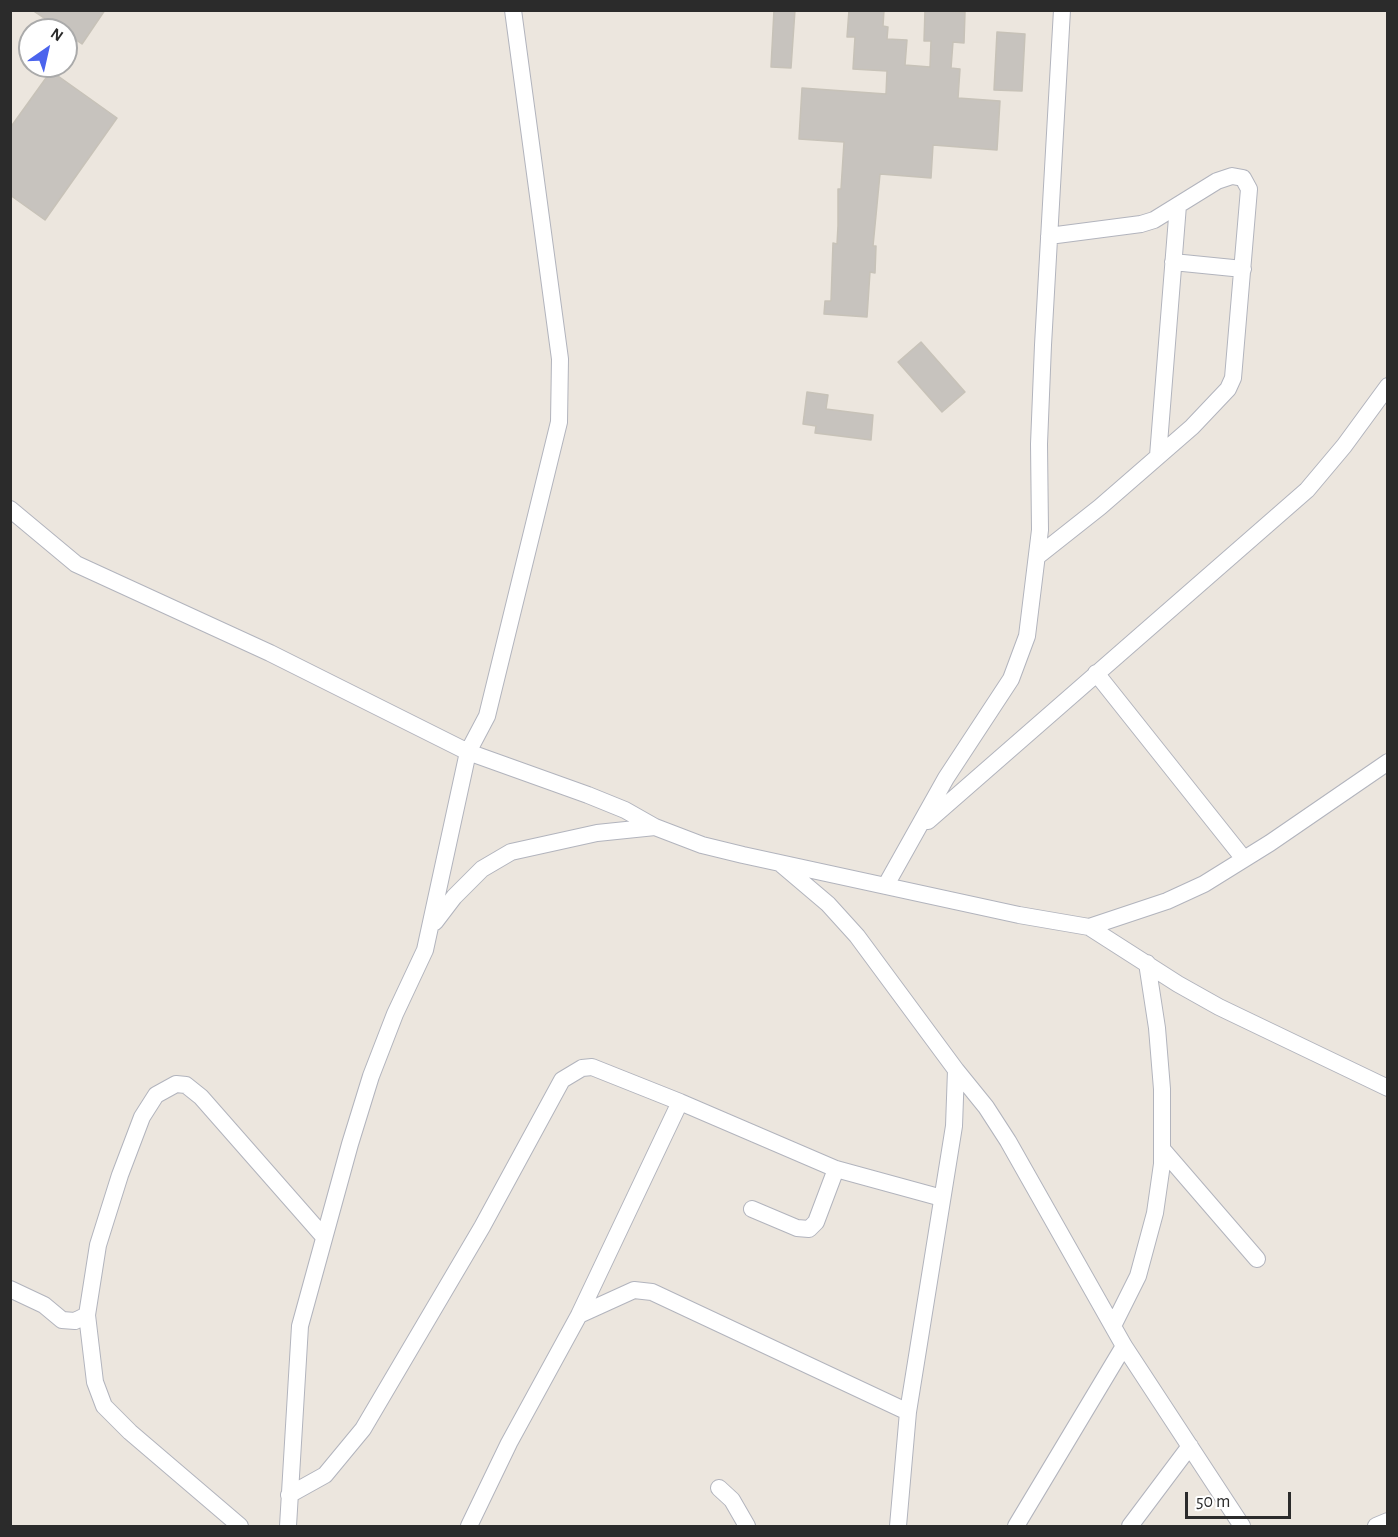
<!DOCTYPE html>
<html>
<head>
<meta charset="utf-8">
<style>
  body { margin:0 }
  #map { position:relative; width:1398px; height:1537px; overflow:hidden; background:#ece6de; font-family:"Alegreya Sans",sans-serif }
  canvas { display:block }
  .frame { position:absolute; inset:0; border:12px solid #2b2b2b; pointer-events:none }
  .north { position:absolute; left:18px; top:18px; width:60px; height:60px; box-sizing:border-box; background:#fff; border:2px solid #aaa; border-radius:50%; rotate:34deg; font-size:16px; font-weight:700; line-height:24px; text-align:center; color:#2b2b2b }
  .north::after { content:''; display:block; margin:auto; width:21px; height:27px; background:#4b64ed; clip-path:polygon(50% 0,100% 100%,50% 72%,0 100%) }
  .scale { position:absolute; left:1185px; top:1492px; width:106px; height:27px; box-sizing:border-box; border:3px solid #2b2b2b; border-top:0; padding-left:8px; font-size:18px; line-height:21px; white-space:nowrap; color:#2b2b2b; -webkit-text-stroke:4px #fff; paint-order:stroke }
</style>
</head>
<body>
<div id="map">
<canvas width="1398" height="1537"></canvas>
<div class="frame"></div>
<div class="north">N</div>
<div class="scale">50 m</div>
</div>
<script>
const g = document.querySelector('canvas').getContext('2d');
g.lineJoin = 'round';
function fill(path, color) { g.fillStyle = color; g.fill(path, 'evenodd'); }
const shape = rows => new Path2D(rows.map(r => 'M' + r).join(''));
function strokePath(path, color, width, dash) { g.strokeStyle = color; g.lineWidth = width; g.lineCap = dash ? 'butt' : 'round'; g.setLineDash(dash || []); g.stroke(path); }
const building = shape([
  [32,10,105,10,82,44,66,33,66,30,62,30,32,10],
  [774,10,795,10,791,68,771,67,774,10],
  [849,10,884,10,883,26,888,27,887,39,907,40,905,65,930,67,931,41,924,41,925,10,965,12,964,43,953,42,951,68,960,69,958,98,1000,101,997,150,933,145,931,178,880,174,873,246,876,246,875,273,870,272,867,317,824,314,825,301,831,301,833,243,837,244,838,226,838,189,841,189,844,142,799,139,802,88,886,94,887,71,853,69,855,37,847,37,849,10],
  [997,32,1025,34,1022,91,994,90,997,32],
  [51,71,117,118,45,220,10,195,10,128,51,71],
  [921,342,965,392,942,412,898,362,921,342],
  [807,392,828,395,826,409,873,415,871,440,815,433,816,426,803,424,807,392]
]);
fill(building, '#c7c3be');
strokePath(building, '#c7c2b8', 1.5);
const street = shape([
  [1173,262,1243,269],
  [1158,456,1178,205],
  [10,509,76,564,270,653,468,752,588,795,625,810,655,827,702,845,743,855,1019,915,1089,927,1167,901,1204,884,1270,843,1388,762],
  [1038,556,1100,507,1192,427,1228,389,1233,378,1249,189,1243,178,1232,176,1217,181,1154,220,1141,224,1049,236],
  [1096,673,1244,859],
  [928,821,1307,490,1344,446,1388,386],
  [782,865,828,904,857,936,956,1070,954,1126,908,1412,898,1526],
  [886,885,946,778,1011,679,1027,636,1040,530,1039,444,1043,345,1062,10],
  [435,922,454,897,482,869,511,852,597,833,655,827],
  [1089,927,1178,984,1219,1007,1388,1088],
  [956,1070,986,1107,1008,1141,1124,1346,1242,1526],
  [1162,1149,1257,1259],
  [752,1209,797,1228,809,1229,816,1222,836,1169],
  [10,1289,44,1305,62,1320,75,1321,87,1315],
  [579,1315,634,1290,652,1292,908,1412],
  [1114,1324,1138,1276,1155,1213,1162,1164,1162,1089,1157,1028,1147,963],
  [719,1488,732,1500,747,1526],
  [289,1495,325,1475,363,1429,482,1227,562,1080,582,1068,592,1067,680,1102],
  [240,1526,130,1432,104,1406,95,1382,87,1315,98,1245,120,1175,142,1117,156,1095,176,1084,186,1085,201,1097,324,1237],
  [288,1526,300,1326,350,1144,371,1076,395,1014,425,950,468,752,487,716,559,422,560,359,513,10],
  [469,1526,509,1443,579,1315,680,1102,836,1169,942,1198],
  [1016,1526,1124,1346],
  [1130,1526,1190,1446],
  [1376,1526,1388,1521]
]);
strokePath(street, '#b2b4bd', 18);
strokePath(street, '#fff', 16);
</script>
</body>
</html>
